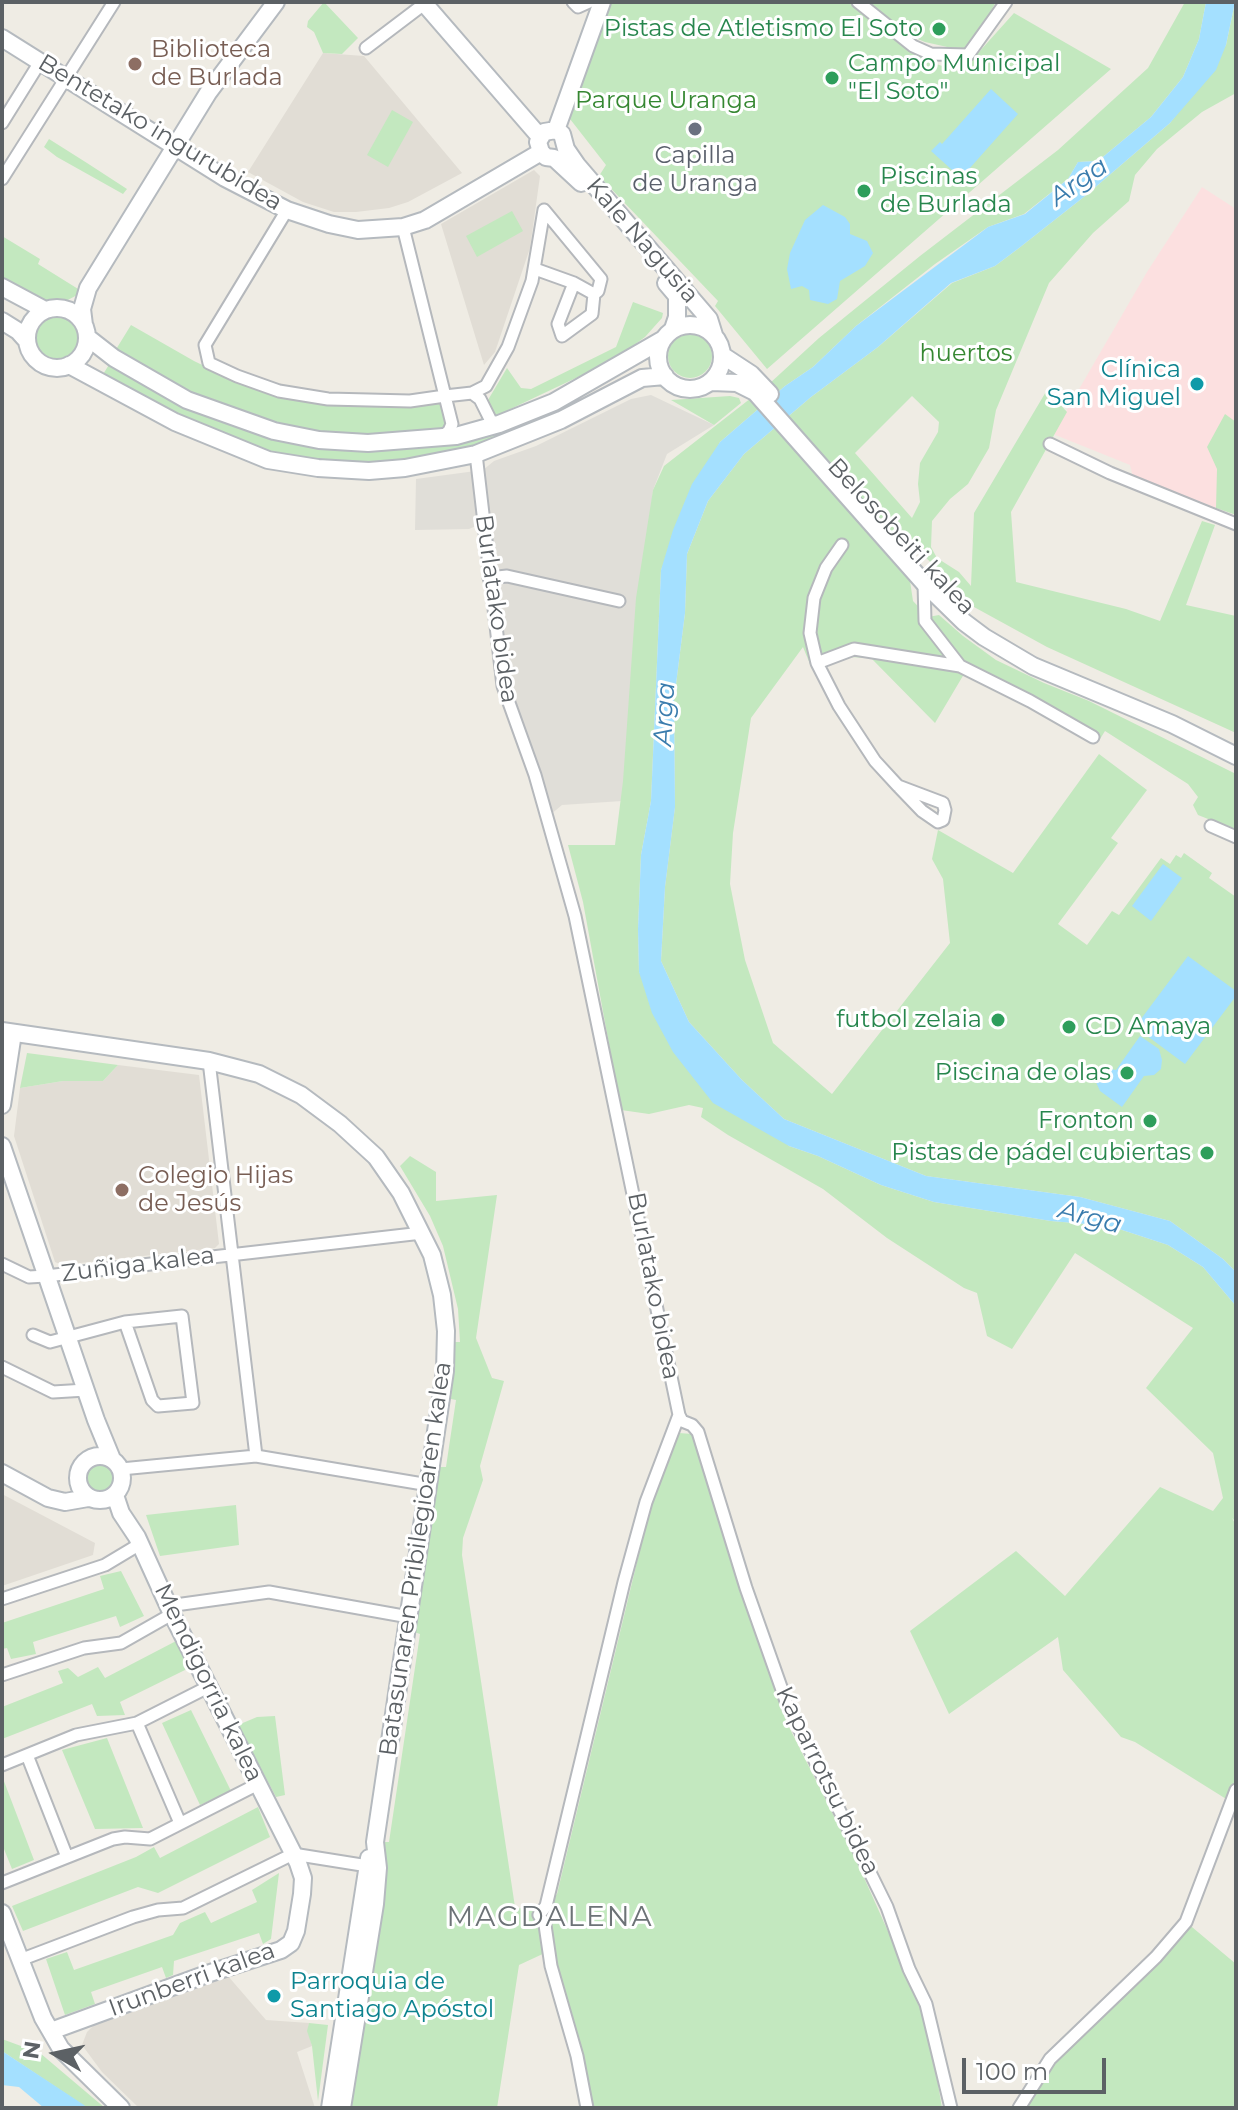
<!DOCTYPE html>
<html>
<head>
<meta charset="utf-8">
<style>
  body { margin:0 }
  #map { position:relative; width:1238px; height:2110px; overflow:hidden; background:#efece4; font-family:Montserrat,sans-serif }
  canvas { display:block }
  .frame { position:absolute; inset:0; border:4px solid #5c6165; pointer-events:none }
  .north { position:absolute; left:16px; top:2014px; width:80px; height:80px; -webkit-text-stroke:6px #fff; paint-order:stroke; rotate:279deg; font-size:22px; font-weight:700; line-height:32px; text-align:center; color:#5c6165 }
  .north::after { content:''; display:block; margin:auto; width:28px; height:36px; background:#5c6165; clip-path:polygon(50% 0,100% 100%,50% 72%,0 100%) }
  .scale { position:absolute; left:962px; top:2058px; width:144px; height:36px; box-sizing:border-box; border:4px solid #5c6165; border-top:0; padding-left:10px; font-size:24px; line-height:28px; white-space:nowrap; color:#5c6165; -webkit-text-stroke:6px #fff; paint-order:stroke }
</style>
</head>
<body>
<div id="map">
<canvas width="1238" height="2110"></canvas>
<div class="frame"></div>
<div class="north">N</div>
<div class="scale">100 m</div>
</div>
<script>
const g = document.querySelector('canvas').getContext('2d');
g.lineJoin = 'round';
function fill(path, color) { g.fillStyle = color; g.fill(path, 'evenodd'); }
const shape = rows => new Path2D(rows.map(r => 'M' + r).join(''));
function strokePath(path, color, width, dash) { g.strokeStyle = color; g.lineWidth = width; g.lineCap = dash ? 'butt' : 'round'; g.setLineDash(dash || []); g.stroke(path); }
function drawText(font, color, halo, rows, align = 'center') {
  g.font = font + ' Montserrat,sans-serif'; g.lineWidth = 6; g.setLineDash([]); g.textBaseline = 'middle'; g.strokeStyle = halo; g.fillStyle = color; for (const [text, x, y, turn = 0] of rows) {
    g.save(); g.translate(x, y); g.rotate((+turn || 0) * Math.PI / 180); g.textAlign = isNaN(turn) ? turn : align; if (halo) g.strokeText(text, 0, 0); g.fillText(text, 0, 0); g.restore();
  }
}
fill(shape([
  [651,395,714,425,667,454,653,490,622,801,562,805,544,820,498,687,476,526,469,529,415,530,416,479,483,470,494,461,536,446,631,399]
]), '#e0ded8');
fill(shape([
  [323,53,364,56,462,173,408,202,389,208,356,212,334,212,303,202,248,172],
  [534,170,540,176,530,248,495,352,484,365,441,224],
  [118,1065,199,1075,219,1244,215,1248,62,1265,55,1262,14,1136,20,1088,63,1081,103,1081],
  [2,1494,95,1543,93,1555,2,1586],
  [228,1976,266,2020,309,2023,308,2031,312,2046,297,2052,315,2108,139,2108,102,2072,82,2045,87,2032,95,2024]
]), '#e1ddd5');
fill(shape([
  [1202,187,1236,209,1236,515,1133,477,1130,465,1053,434,1147,272]
]), '#fce0e0');
fill(shape([
  [324,2,358,38,342,54,323,53,314,32,307,27,308,21],
  [610,2,850,2,913,51,930,62,961,72,1014,13,1111,69,767,369,715,306,718,301,599,176,606,165,570,119],
  [863,2,996,2,971,45,965,51,925,42,905,34],
  [1185,2,1206,2,1199,39,1183,77,1151,117,1098,161,1078,162,1068,179,1024,214,988,227,935,264,856,326,813,367,785,386,720,442,661,570,651,801,641,855,638,929,639,972,789,1146,818,1156,881,1185,934,1202,1051,1221,1110,1226,1168,1245,1203,1267,1236,1306,1236,1522,1232,1518,1236,1525,1236,1790,1231,1802,1135,1742,1121,1737,1063,1670,1058,1637,949,1714,910,1631,1016,1551,1065,1596,1160,1487,1213,1511,1223,1498,1213,1453,1146,1388,1193,1328,1075,1253,1012,1349,987,1336,977,1293,964,1288,887,1238,823,1189,728,1135,701,1117,703,1108,689,1105,649,1114,621,1110,583,902,568,845,615,845,623,781,636,598,653,490,664,466,769,384,819,338,920,256,1058,150,1148,68],
  [1235,2,1236,93,1202,112,1157,149,1135,175,1129,201,1093,233,1049,283,996,410,989,448,968,484,950,499,932,521,931,547,937,558,959,572,971,586,974,513,1047,390,1067,412,1011,512,1016,582,1126,609,1160,621,1202,521,1215,525,1186,605,1236,616,1236,733,1047,647,974,607,903,534,913,601,928,617,939,615,963,636,996,660,1044,683,1089,701,1236,774,1236,830,1198,815,1193,805,1198,797,1188,784,1105,731,1100,739,1093,737,967,669,935,723,871,658,848,657,812,669,803,647,751,718,733,833,730,884,745,960,773,1043,832,1094,950,943,943,879,932,859,938,830,1013,873,1099,754,1147,790,1111,838,1118,843,1058,924,1087,945,1112,911,1119,915,1161,858,1170,864,1176,855,1181,858,1184,853,1212,873,1209,878,1236,897,1236,1272,1223,1259,1170,1221,1080,1197,926,1176,784,1119,742,1080,689,1022,661,961,665,887,675,807,674,700,685,613,687,554,708,501,744,454,811,397,878,347,952,283,995,266,1019,248,1085,196,1170,123,1226,45],
  [912,396,939,422,938,432,920,463,918,484,920,502,912,518,855,453],
  [392,110,413,122,388,167,367,155],
  [49,139,87,163,127,189,123,194,57,157,44,147],
  [512,211,523,231,477,257,466,236],
  [2,236,40,259,38,264,83,292,62,303,45,301,30,296,2,280],
  [633,302,663,313,662,318,645,337,614,360,502,413,495,415,487,411,488,400,507,368,521,388,531,389,616,347],
  '35 337a22 22 0 1 1 44 0a22 22 0 1 1-44 0Z',
  [131,325,194,361,233,380,272,393,340,405,442,401,447,422,438,433,361,438,283,429,178,389,115,351],
  '668 356a22 22 0 1 1 44 0a22 22 0 1 1-44 0Z',
  [110,363,175,399,371,449,435,445,552,409,554,416,511,435,445,457,368,465,318,461,269,453,199,428,102,376],
  [730,396,739,398,741,403,714,425,671,400],
  [1225,414,1236,422,1236,515,1216,508,1217,469,1207,447],
  [27,1053,118,1065,103,1081,63,1081,20,1088],
  [410,1156,436,1172,436,1201,497,1195,476,1338,492,1378,504,1381,480,1466,483,1480,463,1538,462,1555,515,1907,536,1912,543,1910,557,1894,650,1508,679,1433,692,1434,787,1723,857,1862,908,1976,930,2036,942,2108,589,2108,547,1952,519,1965,497,2108,347,2108,381,1842,389,1842,420,1634,414,1632,440,1467,446,1467,456,1400,451,1399,454,1342,460,1342,458,1309,443,1246,430,1216,400,1166],
  '84 1478a15 15 0 1 1 30 0a15 15 0 1 1-30 0Z',
  [236,1505,239,1545,160,1556,146,1515],
  [121,1571,144,1616,120,1627,116,1616,33,1642,36,1654,11,1659,7,1648,2,1649,2,1623,104,1589,100,1576],
  [178,1640,189,1665,185,1670,120,1702,125,1715,97,1716,92,1704,2,1739,2,1707,63,1683,58,1671,68,1668,78,1677,98,1667,105,1678],
  [191,1710,231,1791,200,1805,162,1723],
  [275,1716,285,1795,276,1797,238,1725,257,1717],
  [107,1738,143,1828,95,1829,62,1750],
  [2,1776,34,1860,12,1869,2,1844],
  [258,1807,270,1837,158,1893,138,1887,23,1931,12,1906,136,1857,154,1847,160,1858],
  [279,1873,271,1939,263,1944,259,1933,174,1961,173,1975,166,1978,162,1967,91,1992,95,2004,65,2015,46,1959,67,1952,74,1970,173,1935,180,1923,205,1912,211,1923,257,1902,252,1890],
  [1186,1922,1236,1964,1236,2108,1019,2108,1050,2059],
  [309,2023,328,2025,318,2101,312,2046,307,2031],
  [2,2039,40,2053,105,2108,87,2108,2,2051]
]), '#c3e8bf');
fill(shape([
  [1206,2,1235,2,1226,45,1216,70,1170,123,1085,196,1019,248,995,266,951,283,878,347,811,397,744,454,708,501,687,554,685,613,674,700,675,807,665,887,661,961,689,1022,742,1080,784,1119,926,1176,1080,1197,1170,1221,1223,1259,1236,1272,1236,1306,1203,1267,1168,1245,1110,1226,1051,1221,934,1202,881,1185,818,1156,789,1146,713,1103,673,1052,652,1013,639,972,638,929,641,855,651,801,661,570,673,530,692,484,720,442,785,386,813,367,856,326,988,227,1025,214,1068,179,1078,162,1098,161,1151,117,1183,77,1199,39],
  [991,89,1018,114,961,178,931,151,940,142,942,144],
  [823,205,845,217,850,224,850,234,867,241,873,253,865,266,840,281,837,299,828,304,810,300,809,290,802,286,791,289,787,269,790,253,805,220],
  [1163,864,1182,878,1151,921,1132,906],
  [1188,956,1236,991,1236,996,1185,1064,1135,1027],
  [1140,1036,1159,1049,1162,1060,1161,1069,1154,1075,1144,1076,1122,1107,1100,1091,1095,1080,1096,1075,1105,1068,1116,1070],
  [2,2051,84,2105,87,2108,44,2108,19,2087,2,2085]
]), '#a4e0ff');
const street = shape([
  [573,2,578,7,589,2],
  [858,2,913,46,931,54,968,55,1006,2],
  [366,48,424,4],
  [2,123,40,62],
  [2,179,114,2],
  [287,210,205,345,209,363,237,376,279,391,328,399,410,401,445,396,452,424,449,431,441,438],
  [403,227,445,396,472,393,486,386,508,347,532,281,544,210],
  [535,269,574,283,594,294,598,291,601,279,544,210],
  [574,283,558,324,562,336,592,314,594,294],
  [472,393,480,399,491,421,499,424],
  [1050,444,1110,473,1236,524],
  [476,454,503,686,535,775,575,916,679,1415,646,1502,624,1582,546,1906,539,1915,545,1925,551,1966,577,2056,587,2108],
  [489,578,507,576,619,601],
  [924,583,925,621,960,666],
  [817,663,810,633,814,598,826,568,842,545],
  [898,786,943,803,945,810,943,820,938,822,922,811,898,786,875,761,839,706,817,663,854,649,960,666,1030,701,1093,737],
  [1211,826,1236,837],
  [209,1061,256,1456],
  [2,1264,29,1277,46,1276,422,1233],
  [33,1335,50,1342,125,1322,182,1316,193,1403,158,1406,152,1400,125,1322],
  [2,1367,53,1392,86,1390],
  [679,1415,682,1421,692,1425,698,1432,746,1588,787,1704,887,1907,909,1969,926,2004,951,2108],
  [121,1469,256,1456,429,1485],
  [2,1599,105,1565,140,1544],
  [168,1606,269,1592,409,1617],
  [2,1675,84,1648,121,1643,172,1614],
  [137,1723,180,1823],
  [27,1755,67,1857],
  [2,1765,76,1735,137,1723,208,1687],
  [2,1883,113,1839,125,1837,150,1839,258,1784],
  [20,1960,133,1917,158,1910,183,1908,293,1854,368,1866],
  [1019,2108,1050,2059,1156,1957,1186,1922,1236,1790]
]);
const secondary = shape([
  [423,2,540,137],
  [2,38,225,178,287,210,329,224,358,230,403,227,425,220,541,152],
  [556,130,602,2],
  [541,152,538,142,544,132,556,130,562,134,566,149,577,165,709,319,714,335],
  [541,152,546,157,554,158,581,183],
  [666,283,677,296,677,317,673,329],
  [2,287,45,310],
  '27 338a30 30 0 1 1 60 0a30 30 0 1 1-60 0Z',
  [2,321,18,331,27,341],
  [84,325,82,309,88,288,208,93,276,2],
  '658 357a32 32 0 1 1 64 0a32 32 0 1 1-64 0Z',
  [87,337,114,358,187,400,274,431,319,440,368,443,456,436,499,424,554,402,662,340],
  [722,355,751,374,770,394],
  [69,365,175,422,268,460,318,468,369,471,405,468,476,454,561,420,642,378,665,376],
  [712,382,737,383,755,392,924,583,964,622,984,637,1033,666,1172,724,1236,756],
  [2,1031,209,1061,259,1074,301,1095,340,1124,376,1157,401,1193,432,1255,442,1295,446,1331,445,1371,375,1842,378,1868,375,1904,342,2108],
  [2,1105,13,1033],
  [2,1146,96,1420,112,1459],
  '78 1478a22 22 0 1 1 44 0a22 22 0 1 1-44 0Z',
  [2,1473,48,1498,65,1502,88,1498],
  [2,1913,43,2018,61,2049,121,2108],
  [51,2031,207,1974,281,1950,291,1943,296,1931,302,1894,303,1878,298,1863,172,1614,137,1537,121,1513,115,1495],
  [330,2108,369,1858]
]);
strokePath(street, '#b5b8bc', 15);
strokePath(secondary, '#b5babf', 20);
strokePath(street, '#fff', 11);
strokePath(secondary, '#fff', 16);
for (const [x, y, r, color] of [
  [939,29,8,"#2e9e5b"],
  [135,64,8,"#8d6e63"],
  [832,78,8,"#2e9e5b"],
  [695,129,8,"#6b7280"],
  [864,191,8,"#2e9e5b"],
  [1197,384,8,"#0f9aa8"],
  [998,1020,8,"#2e9e5b"],
  [1069,1027,8,"#2e9e5b"],
  [1127,1073,8,"#2e9e5b"],
  [1150,1121,8,"#2e9e5b"],
  [1207,1153,8,"#2e9e5b"],
  [122,1190,8,"#8d6e63"],
  [274,1996,8,"#0f9aa8"]
]) { const dot = new Path2D(); dot.arc(x, y, r, 0, 2 * Math.PI); g.fillStyle = color; g.fill(dot); strokePath(dot, '#fff', 3); }
drawText('24px', '#27864d', '#fff', [
  ["Pistas de Atletismo El Soto",923,29],
  ["Campo Municipal",848,64,"left"],
  ["\"El Soto\"",848,92,"left"],
  ["Piscinas",880,177,"left"],
  ["de Burlada",880,205,"left"],
  ["futbol zelaia",982,1020],
  ["CD Amaya",1085,1027,"left"],
  ["Piscina de olas",1111,1073],
  ["Fronton",1134,1121],
  ["Pistas de pádel cubiertas",1191,1153]
], 'right');
drawText('24px', '#785e54', '#fff', [
  ["Biblioteca",151,50],
  ["de Burlada",151,78],
  ["Colegio Hijas",138,1176],
  ["de Jesús",138,1204]
], 'left');
drawText('24px', '#358731', '#fff', [
  ["Parque Uranga",666,101],
  ["huertos",966,354]
]);
drawText('24px', '#5c6165', '#fff', [
  ["Bentetako ingurubidea",160,133,31],
  ["Kale Nagusia",642,241,49],
  ["Belosobeiti kalea",901,537,47],
  ["Burlatako bidea",496,609,82],
  ["Zuñiga kalea",138,1265,-7],
  ["Burlatako bidea",653,1286,79],
  ["Batasunaren Pribilegioaren kalea",416,1559,-82],
  ["Mendigorria kalea",208,1683,64],
  ["Kaparrotsu bidea",827,1781,64],
  ["Irunberri kalea",192,1980,-20]
]);
drawText('24px', '#5b616d', '#fff', [
  ["Capilla",695,156],
  ["de Uranga",695,184]
]);
drawText('24px', '#0d838f', '#fff', [
  ["Clínica",1181,370],
  ["San Miguel",1181,398],
  ["Parroquia de",290,1982,"left"],
  ["Santiago Apóstol",290,2010,"left"]
], 'right');
drawText('italic 26px', '#3a7cad', '#fff', [
  ["Arga",1079,182,-35],
  ["Arga",665,714,-87],
  ["Arga",1090,1218,15]
]);
g.letterSpacing = '2px';
drawText('28px', '#6d7377', '#fff', [
  ["MAGDALENA",550,1918]
]);
g.letterSpacing = '0px';
</script>
</body>
</html>
